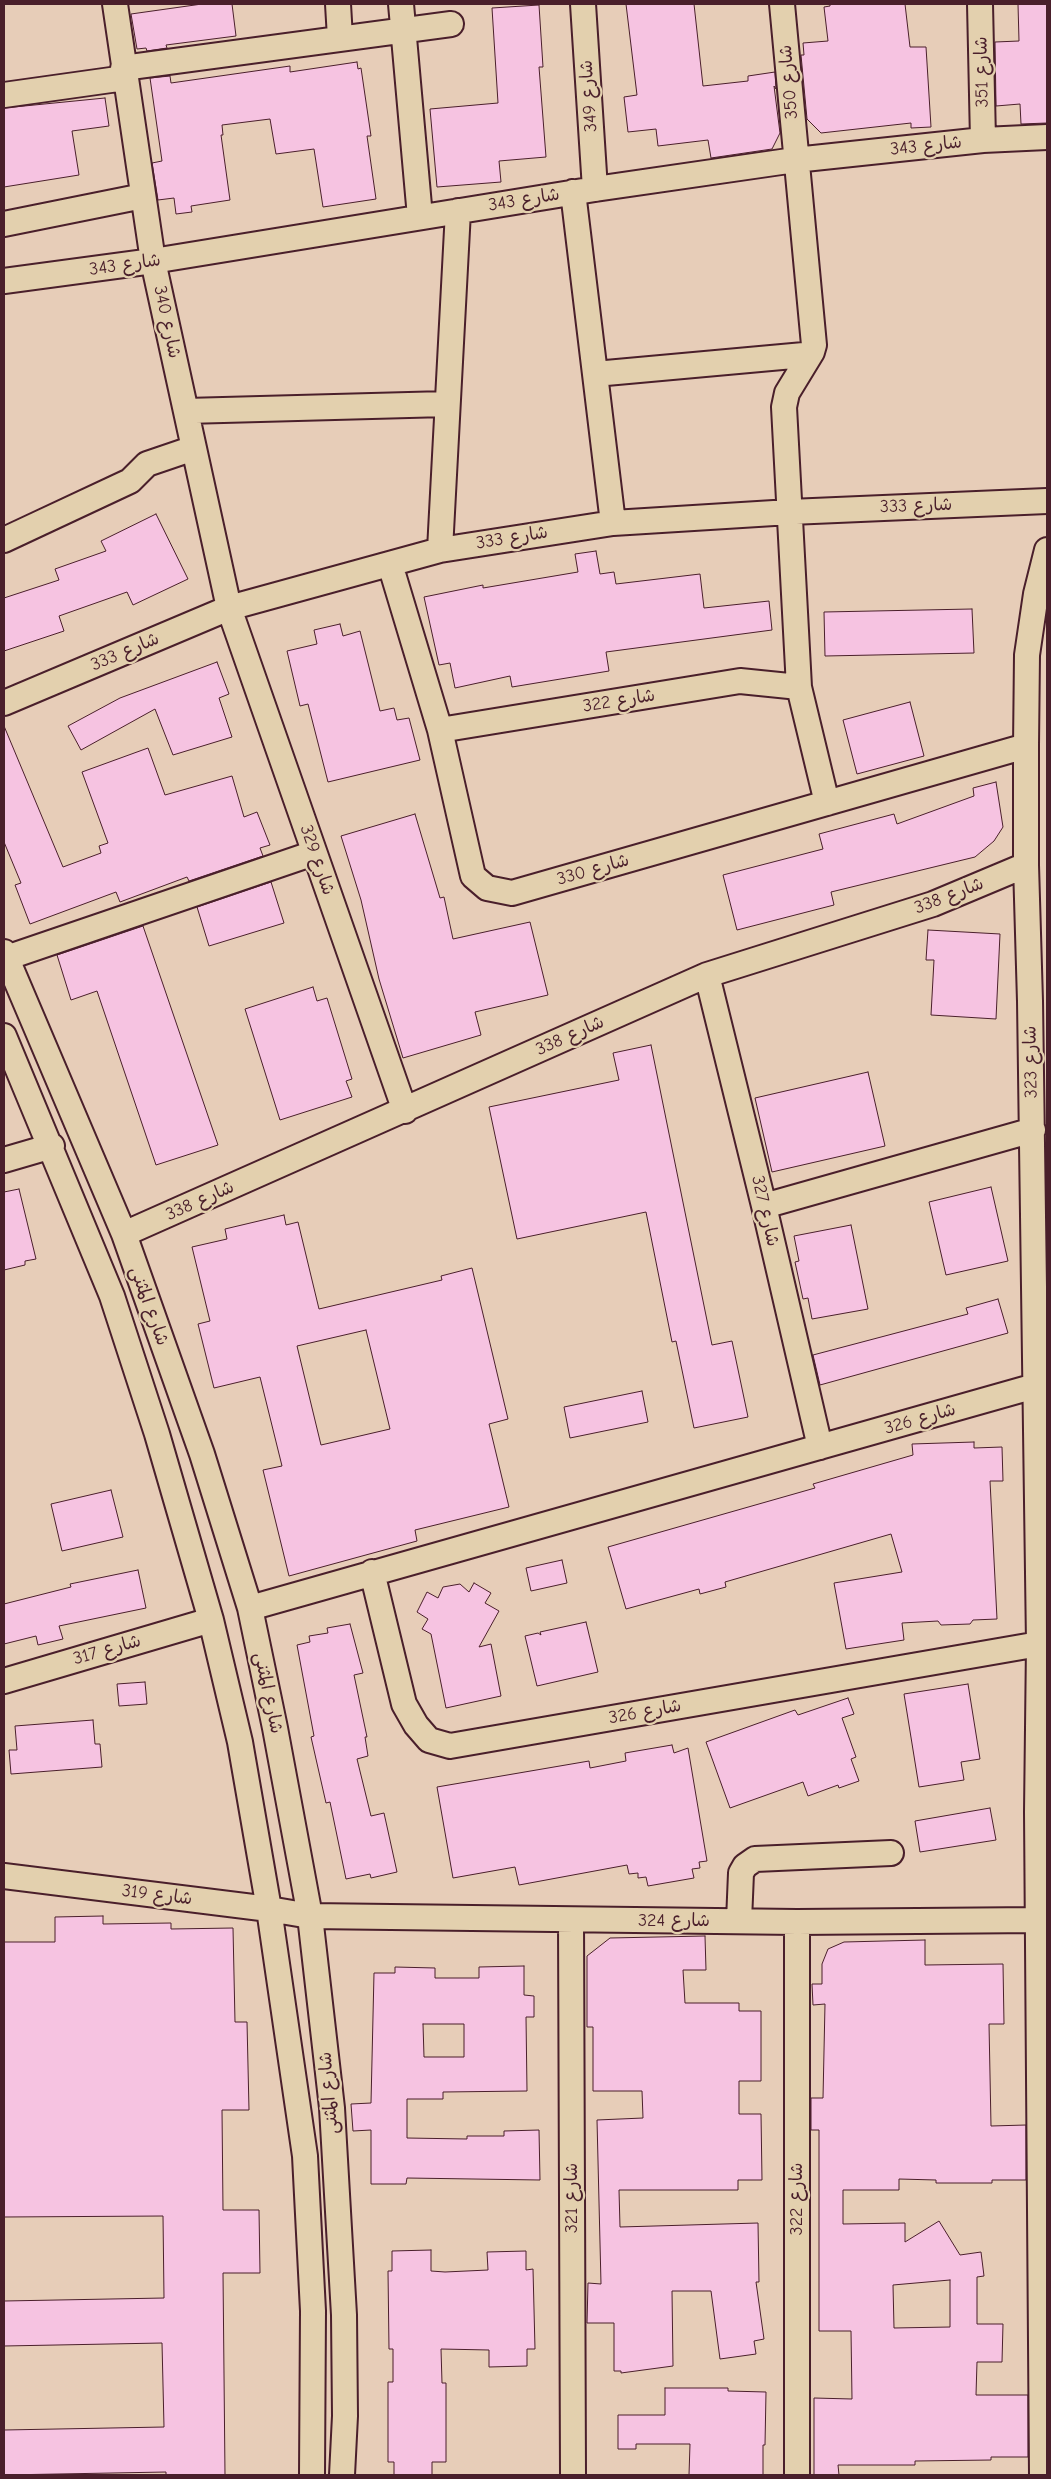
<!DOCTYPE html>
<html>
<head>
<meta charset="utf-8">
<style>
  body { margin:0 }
  #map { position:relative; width:1051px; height:2479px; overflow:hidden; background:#e7cdb8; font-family:"Comic Neue",sans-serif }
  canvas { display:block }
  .frame { position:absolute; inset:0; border:5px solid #4a1f2b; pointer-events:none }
</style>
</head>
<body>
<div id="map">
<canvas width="1051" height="2479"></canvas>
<div class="frame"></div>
</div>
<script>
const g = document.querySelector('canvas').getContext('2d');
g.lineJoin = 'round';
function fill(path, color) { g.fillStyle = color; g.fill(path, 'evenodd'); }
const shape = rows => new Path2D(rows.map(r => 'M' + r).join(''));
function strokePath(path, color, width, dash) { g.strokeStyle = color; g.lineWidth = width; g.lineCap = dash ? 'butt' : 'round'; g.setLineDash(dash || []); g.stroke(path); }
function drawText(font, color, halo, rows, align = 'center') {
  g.font = font + ' "Comic Neue","Playpen Sans Arabic",sans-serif'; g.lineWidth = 4.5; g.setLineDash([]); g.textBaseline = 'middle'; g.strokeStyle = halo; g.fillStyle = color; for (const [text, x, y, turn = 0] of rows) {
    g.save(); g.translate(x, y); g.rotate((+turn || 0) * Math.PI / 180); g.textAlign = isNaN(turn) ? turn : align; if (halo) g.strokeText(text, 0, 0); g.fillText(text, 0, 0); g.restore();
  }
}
const building = shape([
  [202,4,232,4,236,36,166,45,167,48,147,51,146,48,137,49,131,14,202,4],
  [626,4,694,4,703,86,748,81,748,76,775,72,776,89,774,86,780,133,772,149,711,158,708,140,658,146,656,129,628,132,624,97,637,95,626,4],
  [830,4,905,4,910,47,926,47,931,127,911,128,911,123,821,133,807,119,801,55,804,55,803,43,828,41,824,7,830,6,830,4],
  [1018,4,1047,4,1047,123,1021,124,1020,104,996,106,995,42,1019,41,1018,4],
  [539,5,543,67,539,67,546,157,499,161,501,182,437,187,430,109,498,103,492,8,539,5],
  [357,62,358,69,361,68,371,136,367,136,376,199,323,207,314,149,276,154,270,119,222,125,223,135,221,135,230,200,191,206,192,212,176,214,174,198,158,200,152,163,162,161,150,78,170,76,171,83,290,66,290,72,357,62],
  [105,98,109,126,72,131,79,175,4,187,4,108,105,98],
  [156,514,188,579,133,605,127,592,59,616,64,631,4,651,4,598,59,580,55,569,106,551,101,541,156,514],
  [596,551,600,574,614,572,616,584,700,574,704,608,769,601,772,630,606,652,609,671,512,687,510,676,455,688,450,663,439,665,424,597,483,585,483,588,578,572,575,554,596,551],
  [972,609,974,653,825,656,824,612,972,609],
  [340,624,343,636,360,631,380,711,394,708,397,720,409,718,420,760,328,782,308,704,300,706,287,651,317,644,314,630,340,624],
  [217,662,229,694,219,698,232,737,173,755,155,709,81,750,68,726,120,698,217,662],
  [910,702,924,756,857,774,843,720,910,702],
  [4,726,63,867,101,853,99,846,108,843,82,772,148,748,165,795,232,776,244,817,257,812,270,845,260,848,263,856,189,881,187,877,120,902,116,892,30,924,15,885,21,883,4,842,4,726],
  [996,782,1003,827,994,841,975,857,831,892,834,905,737,930,723,875,823,849,819,834,894,814,897,824,974,796,973,788,996,782],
  [415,814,440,898,444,897,453,939,530,922,548,995,475,1012,481,1035,403,1058,379,979,361,900,341,836,415,814],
  [271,882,284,923,209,946,197,907,271,882],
  [143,926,218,1145,156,1165,97,991,71,1000,57,955,143,926],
  [928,930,1000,934,996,1019,931,1015,934,960,926,960,928,930],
  [313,987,317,1001,327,998,352,1079,346,1081,352,1097,280,1120,245,1009,313,987],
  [651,1045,712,1345,732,1341,748,1417,694,1428,676,1341,672,1342,646,1212,517,1239,489,1107,619,1080,613,1053,651,1045],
  [868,1072,885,1146,772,1172,755,1098,868,1072],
  [991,1187,1008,1261,946,1275,929,1202,991,1187],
  [19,1189,36,1259,25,1261,25,1265,4,1270,4,1192,19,1189],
  [284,1215,286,1225,298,1222,319,1309,442,1280,441,1276,472,1268,508,1419,489,1424,509,1507,415,1530,417,1541,289,1576,263,1470,282,1466,260,1377,214,1388,198,1324,210,1321,192,1247,227,1239,225,1229,284,1215],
  [366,1330,390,1429,321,1445,297,1346,366,1330],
  [851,1225,868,1309,812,1319,808,1298,803,1299,795,1262,799,1261,794,1236,851,1225],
  [998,1299,1008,1333,820,1385,813,1355,968,1314,966,1308,998,1299],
  [642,1391,648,1422,570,1438,564,1407,642,1391],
  [974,1442,974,1448,1002,1447,1003,1481,990,1481,997,1619,973,1620,970,1624,941,1625,938,1621,902,1623,904,1640,846,1649,834,1583,902,1572,891,1534,725,1582,726,1587,700,1594,699,1589,626,1609,608,1547,815,1488,813,1484,913,1455,912,1444,974,1442],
  [111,1490,123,1537,62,1551,51,1504,111,1490],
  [562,1560,567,1583,531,1591,526,1568,562,1560],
  [138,1570,146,1608,59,1626,63,1639,38,1645,36,1636,4,1644,4,1604,71,1587,70,1584,138,1570],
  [474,1583,491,1593,485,1603,499,1611,479,1647,491,1644,501,1696,446,1708,431,1634,422,1629,428,1619,417,1612,427,1592,438,1598,443,1587,460,1584,469,1592,474,1583],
  [586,1622,598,1672,537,1686,525,1636,538,1633,541,1635,540,1632,586,1622],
  [350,1624,363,1673,354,1675,367,1737,365,1737,368,1756,357,1759,371,1816,384,1813,397,1872,371,1878,370,1874,346,1879,330,1802,326,1803,311,1737,314,1736,297,1645,310,1642,309,1636,328,1633,327,1628,350,1624],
  [145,1682,147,1704,119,1706,117,1684,145,1682],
  [968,1684,980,1759,961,1762,964,1780,919,1787,904,1694,968,1684],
  [848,1698,854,1714,842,1718,856,1757,851,1759,859,1781,839,1788,838,1785,808,1796,803,1782,730,1808,706,1742,795,1710,798,1715,848,1698],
  [93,1720,95,1744,100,1744,102,1767,11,1774,9,1750,17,1750,15,1726,93,1720],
  [672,1745,674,1753,688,1748,707,1861,699,1862,700,1868,692,1869,694,1878,648,1886,646,1877,638,1878,638,1873,629,1874,627,1865,519,1885,515,1867,453,1878,437,1787,589,1761,590,1768,626,1761,625,1753,672,1745],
  [990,1808,996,1840,920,1852,915,1821,990,1808],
  [103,1916,103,1924,171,1923,171,1929,233,1928,235,2022,247,2022,249,2110,222,2110,223,2210,259,2210,260,2273,223,2273,225,2475,166,2475,166,2472,4,2475,4,2430,164,2427,162,2343,4,2346,4,2301,164,2298,163,2216,4,2217,4,1942,55,1942,55,1917,103,1916],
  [705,1936,706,1970,683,1970,685,2003,739,2003,739,2011,761,2011,761,2081,739,2081,739,2114,761,2114,762,2180,738,2180,738,2190,619,2190,620,2227,758,2223,759,2282,756,2282,764,2339,754,2341,756,2354,720,2359,711,2291,672,2291,673,2366,621,2373,621,2371,614,2371,614,2323,587,2323,588,2283,601,2284,597,2120,643,2118,642,2091,593,2091,593,2027,587,2027,587,1956,610,1938,705,1936],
  [925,1940,925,1965,1003,1964,1004,2024,989,2024,991,2126,1026,2125,1026,2180,992,2180,992,2183,936,2183,936,2180,899,2179,899,2190,843,2190,843,2224,905,2223,905,2242,939,2221,960,2255,981,2252,984,2276,977,2277,977,2324,1003,2324,1002,2362,977,2362,976,2395,1028,2395,1028,2457,991,2457,991,2460,915,2461,915,2465,838,2465,839,2475,814,2475,814,2398,852,2399,851,2331,819,2331,819,2130,811,2130,811,2098,823,2098,825,2004,813,2005,812,1984,822,1984,822,1964,828,1949,844,1942,925,1940],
  [950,2280,950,2327,894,2328,893,2285,950,2280],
  [524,1966,524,1995,534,1996,534,2017,526,2017,527,2091,443,2092,443,2099,407,2099,407,2138,467,2139,467,2136,504,2136,504,2131,539,2130,540,2180,407,2178,406,2184,371,2184,371,2130,353,2131,351,2104,371,2103,374,1973,395,1973,395,1967,435,1968,435,1978,479,1978,479,1967,524,1966],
  [423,2024,464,2024,464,2057,424,2057,423,2024],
  [431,2250,431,2271,445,2272,488,2270,487,2252,526,2251,526,2270,533,2269,535,2349,527,2349,527,2366,489,2367,489,2350,441,2349,442,2383,446,2383,446,2462,432,2462,432,2475,394,2475,394,2462,388,2462,388,2382,393,2382,393,2349,389,2349,388,2271,392,2271,392,2251,431,2250],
  [665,2388,728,2388,728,2391,766,2392,765,2445,763,2445,763,2475,689,2475,690,2444,636,2444,636,2449,618,2449,618,2415,665,2415,665,2388]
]);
fill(building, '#f6c3e1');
strokePath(building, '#4a1f2b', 1);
const minor = shape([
  [115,4,153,261,229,608,405,1111],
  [338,4,340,38],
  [401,4,420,217],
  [583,4,595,189],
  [782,4,814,345,812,352,787,393,784,407,799,687,827,803],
  [980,4,983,140],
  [123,68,451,24],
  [4,95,125,78],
  [573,192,613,523],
  [4,224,143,196],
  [4,281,153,261,595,189,795,160,983,140,1047,137],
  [595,374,804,355,812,352],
  [186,411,446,404],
  [4,540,130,481,147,464,194,448],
  [440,550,458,211],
  [390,564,440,730,473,876,487,888,512,893,1026,746],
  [4,703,229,608,440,550,613,523,790,512,1047,501],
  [440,730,740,681,799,687],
  [4,952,124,1234,202,1454,250,1608,275,1728,310,1916,332,2108,344,2315,345,2416,342,2475],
  [6,958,314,853],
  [707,975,764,1206,820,1447],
  [4,1036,112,1296,157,1434,211,1620,240,1742,269,1909,305,2156,313,2311,312,2475],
  [4,1160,52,1146],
  [764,1206,1033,1130],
  [124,1234,707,975,933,904,1026,865],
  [372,1572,404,1704,416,1725,429,1740,450,1746,1039,1644],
  [250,1608,1035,1386],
  [4,1681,211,1620],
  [4,1876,269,1909,310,1916,797,1922,1038,1920],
  [571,1920,573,2475],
  [739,1921,741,1873,745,1866,755,1859,891,1853],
  [797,2475,797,1922],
  [1042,2475,1037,1812,1039,1644,1030,1001,1026,865,1026,746,1027,655,1036,594,1047,550]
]);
strokePath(minor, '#4a1f2b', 28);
strokePath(minor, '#e3d0ae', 24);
drawText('18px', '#4a1f2b', '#e3d0ae', [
  ["شارع 351",982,72,-91],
  ["شارع 350",789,82,-95],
  ["شارع 349",589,96,-94],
  ["شارع 343",926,146,-6],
  ["شارع 343",524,200,-9],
  ["شارع 343",125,265,-8],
  ["شارع 340",167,322,78],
  ["شارع 333",916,506,-2],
  ["شارع 333",512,538,-9],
  ["شارع 333",125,652,-23],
  ["شارع 322",619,701,-9],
  ["شارع 329",317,860,71],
  ["شارع 330",593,870,-16],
  ["شارع 338",949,896,-21],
  ["شارع 338",570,1036,-24],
  ["شارع 323",1031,1062,-91],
  ["شارع 338",200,1201,-24],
  ["شارع 327",765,1211,77],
  ["شارع المثنى",149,1306,70],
  ["شارع 326",920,1419,-16],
  ["شارع 317",107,1650,-16],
  ["شارع المثنى",268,1693,78],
  ["شارع 326",645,1712,-10],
  ["شارع 319",157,1895,7],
  ["شارع 324",674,1921],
  ["شارع المثنى",329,2093,-95],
  ["شارع 321",572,2198,-90],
  ["شارع 322",797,2199,-90]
]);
</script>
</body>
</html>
